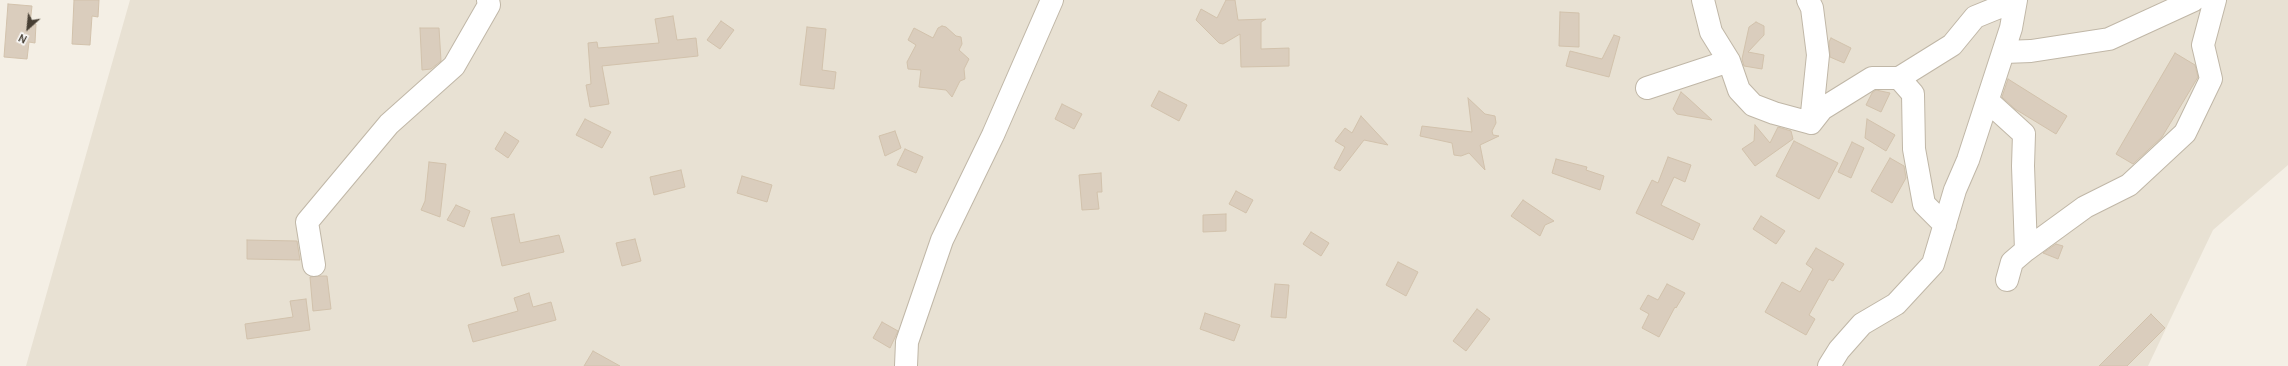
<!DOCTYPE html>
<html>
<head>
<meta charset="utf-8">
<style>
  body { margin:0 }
  #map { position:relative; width:2288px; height:366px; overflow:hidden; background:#f4efe5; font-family:Cabin,sans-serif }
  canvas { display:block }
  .north { position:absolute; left:8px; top:8px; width:40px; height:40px; -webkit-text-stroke:3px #fff; paint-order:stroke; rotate:207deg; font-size:11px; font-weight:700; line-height:16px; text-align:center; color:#473f34 }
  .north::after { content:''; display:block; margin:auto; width:14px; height:18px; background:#473f34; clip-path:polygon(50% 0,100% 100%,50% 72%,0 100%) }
</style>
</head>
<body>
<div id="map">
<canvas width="2288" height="366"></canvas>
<div class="north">N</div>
</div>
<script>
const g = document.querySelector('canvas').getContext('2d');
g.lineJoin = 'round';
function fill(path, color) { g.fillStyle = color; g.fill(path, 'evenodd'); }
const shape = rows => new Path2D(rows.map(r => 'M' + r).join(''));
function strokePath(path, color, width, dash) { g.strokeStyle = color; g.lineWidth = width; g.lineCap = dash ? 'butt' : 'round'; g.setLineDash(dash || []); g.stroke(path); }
fill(shape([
  [130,0,2288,0,2288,165,2213,230,2148,366,26,366]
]), '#e8e1d3');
const building = shape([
  [74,0,99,0,98,17,92,16,90,45,72,44,74,0],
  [1226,0,1235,0,1238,20,1266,19,1261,22,1261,49,1289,48,1289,66,1241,67,1240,34,1223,44,1219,43,1196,20,1201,9,1217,18,1226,0],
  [8,4,32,6,30,24,36,24,35,43,29,42,27,59,4,57,8,4],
  [1560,12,1579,13,1579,47,1559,46,1560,12],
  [673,16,677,40,696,38,698,56,602,66,609,104,590,107,586,85,591,84,588,43,597,42,598,48,659,43,655,19,673,16],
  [721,21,734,30,720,49,707,40,721,21],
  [1756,22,1764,26,1764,35,1748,52,1764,55,1762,69,1744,66,1742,59,1749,27,1756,22],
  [942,26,946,27,956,36,961,37,962,44,959,50,969,59,964,69,965,79,960,81,952,97,946,90,919,87,921,70,908,69,907,62,916,45,908,40,914,28,933,38,938,28,942,26],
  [807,27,826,29,822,70,836,72,834,89,800,85,807,27],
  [420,28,439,28,441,61,431,69,422,70,420,28],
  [1614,35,1620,37,1609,77,1566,66,1570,51,1602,59,1614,35],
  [1831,38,1851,48,1844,63,1830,57,1829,42,1831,38],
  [2175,53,2195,65,2198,77,2162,137,2133,164,2116,154,2175,53],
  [2008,79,2067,116,2056,134,2015,109,2002,97,2008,79],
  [1876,90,1890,93,1881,112,1866,105,1872,93,1876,90],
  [1159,91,1187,105,1179,121,1151,106,1159,91],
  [1681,92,1688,98,1712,120,1677,114,1673,109,1681,92],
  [1468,98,1485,114,1495,116,1496,123,1492,131,1493,135,1499,136,1480,145,1485,170,1469,153,1461,156,1454,155,1452,143,1420,136,1422,126,1472,132,1468,98],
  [1062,104,1082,114,1074,129,1055,119,1062,104],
  [1361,116,1388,145,1364,140,1340,171,1334,168,1345,147,1335,141,1345,128,1352,133,1361,116],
  [585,119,611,132,602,148,576,135,585,119],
  [1867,119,1895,135,1886,151,1865,138,1867,119],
  [1755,125,1770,143,1778,127,1791,131,1793,139,1755,166,1742,149,1754,141,1755,125],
  [895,131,901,148,885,156,879,136,895,131],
  [505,132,519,141,508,158,495,149,505,132],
  [1794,141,1838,163,1819,199,1776,176,1794,141],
  [1852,142,1864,148,1851,178,1838,172,1852,142],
  [905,149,923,157,916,173,897,165,905,149],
  [1668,157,1691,165,1685,182,1674,177,1661,205,1700,224,1693,240,1636,213,1652,180,1658,183,1668,157],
  [1890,158,1904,166,1906,178,1892,203,1871,191,1890,158],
  [1556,159,1587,167,1586,170,1604,176,1600,190,1552,173,1556,159],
  [429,162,446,164,440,217,421,210,425,201,429,162],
  [681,170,685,187,654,195,650,177,681,170],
  [1101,173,1102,192,1097,192,1099,209,1082,210,1079,175,1101,173],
  [742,176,772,185,767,202,737,193,742,176],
  [1236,191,1253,200,1246,213,1229,204,1236,191],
  [1523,200,1554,221,1545,225,1540,236,1511,216,1523,200],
  [456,205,470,211,464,227,447,220,456,205],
  [514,214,520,243,559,235,564,252,502,266,491,218,514,214],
  [1226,214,1226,231,1203,232,1203,215,1226,214],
  [1761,216,1785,231,1776,244,1753,229,1761,216],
  [1311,232,1329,243,1321,256,1303,244,1311,232],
  [635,239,641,261,622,266,616,243,635,239],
  [247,240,297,241,300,260,247,259,247,240],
  [2056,244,2063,246,2058,259,2043,253,2056,244],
  [1816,248,1844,264,1833,281,1829,279,1809,315,1815,319,1806,335,1765,312,1782,282,1800,292,1813,269,1806,264,1816,248],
  [1398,262,1418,272,1406,296,1386,285,1398,262],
  [318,276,327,276,331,309,313,311,310,277,318,276],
  [1275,284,1289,285,1286,318,1271,317,1275,284],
  [1667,284,1685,293,1676,308,1675,307,1659,337,1642,328,1649,314,1640,309,1648,295,1658,300,1667,284],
  [529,293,533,307,551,302,556,320,473,342,468,325,518,311,514,298,529,293],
  [306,299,310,330,247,339,245,324,293,317,290,301,306,299],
  [1477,309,1490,319,1466,351,1453,341,1477,309],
  [1205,313,1240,325,1234,341,1200,329,1205,313],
  [2151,314,2165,328,2127,366,2099,366,2151,314],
  [882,322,898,331,890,348,873,338,882,322],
  [593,351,620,366,584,366,593,351]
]);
fill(building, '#dacdbd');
strokePath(building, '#d2c2ac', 1);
const minor = shape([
  [1703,0,1711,32,1729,61,1739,90,1753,105,1774,113,1811,123,1822,109,1872,78,1899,78,1952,45,1975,17,2002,6,2015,5],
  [1808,0,1812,8,1818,55,1811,123],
  [2004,52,2031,51,2109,39,2194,0],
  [1899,78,1913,94,1914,149,1924,204,1945,225],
  [1647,88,1729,61],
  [1988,100,1991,104,2024,134,2023,166,2026,250],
  [314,265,307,222,389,124,454,66,489,5,488,0],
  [2007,280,2012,262,2026,250,2085,207,2129,185,2185,133,2211,79,2203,45,2215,0],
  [906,366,907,342,942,240,993,135,1052,0],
  [1829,366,1839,350,1862,324,1896,304,1933,264,1955,190,1968,160,2011,28,2016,0]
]);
strokePath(minor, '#c0b7a7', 24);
strokePath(minor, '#fff', 22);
</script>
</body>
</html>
